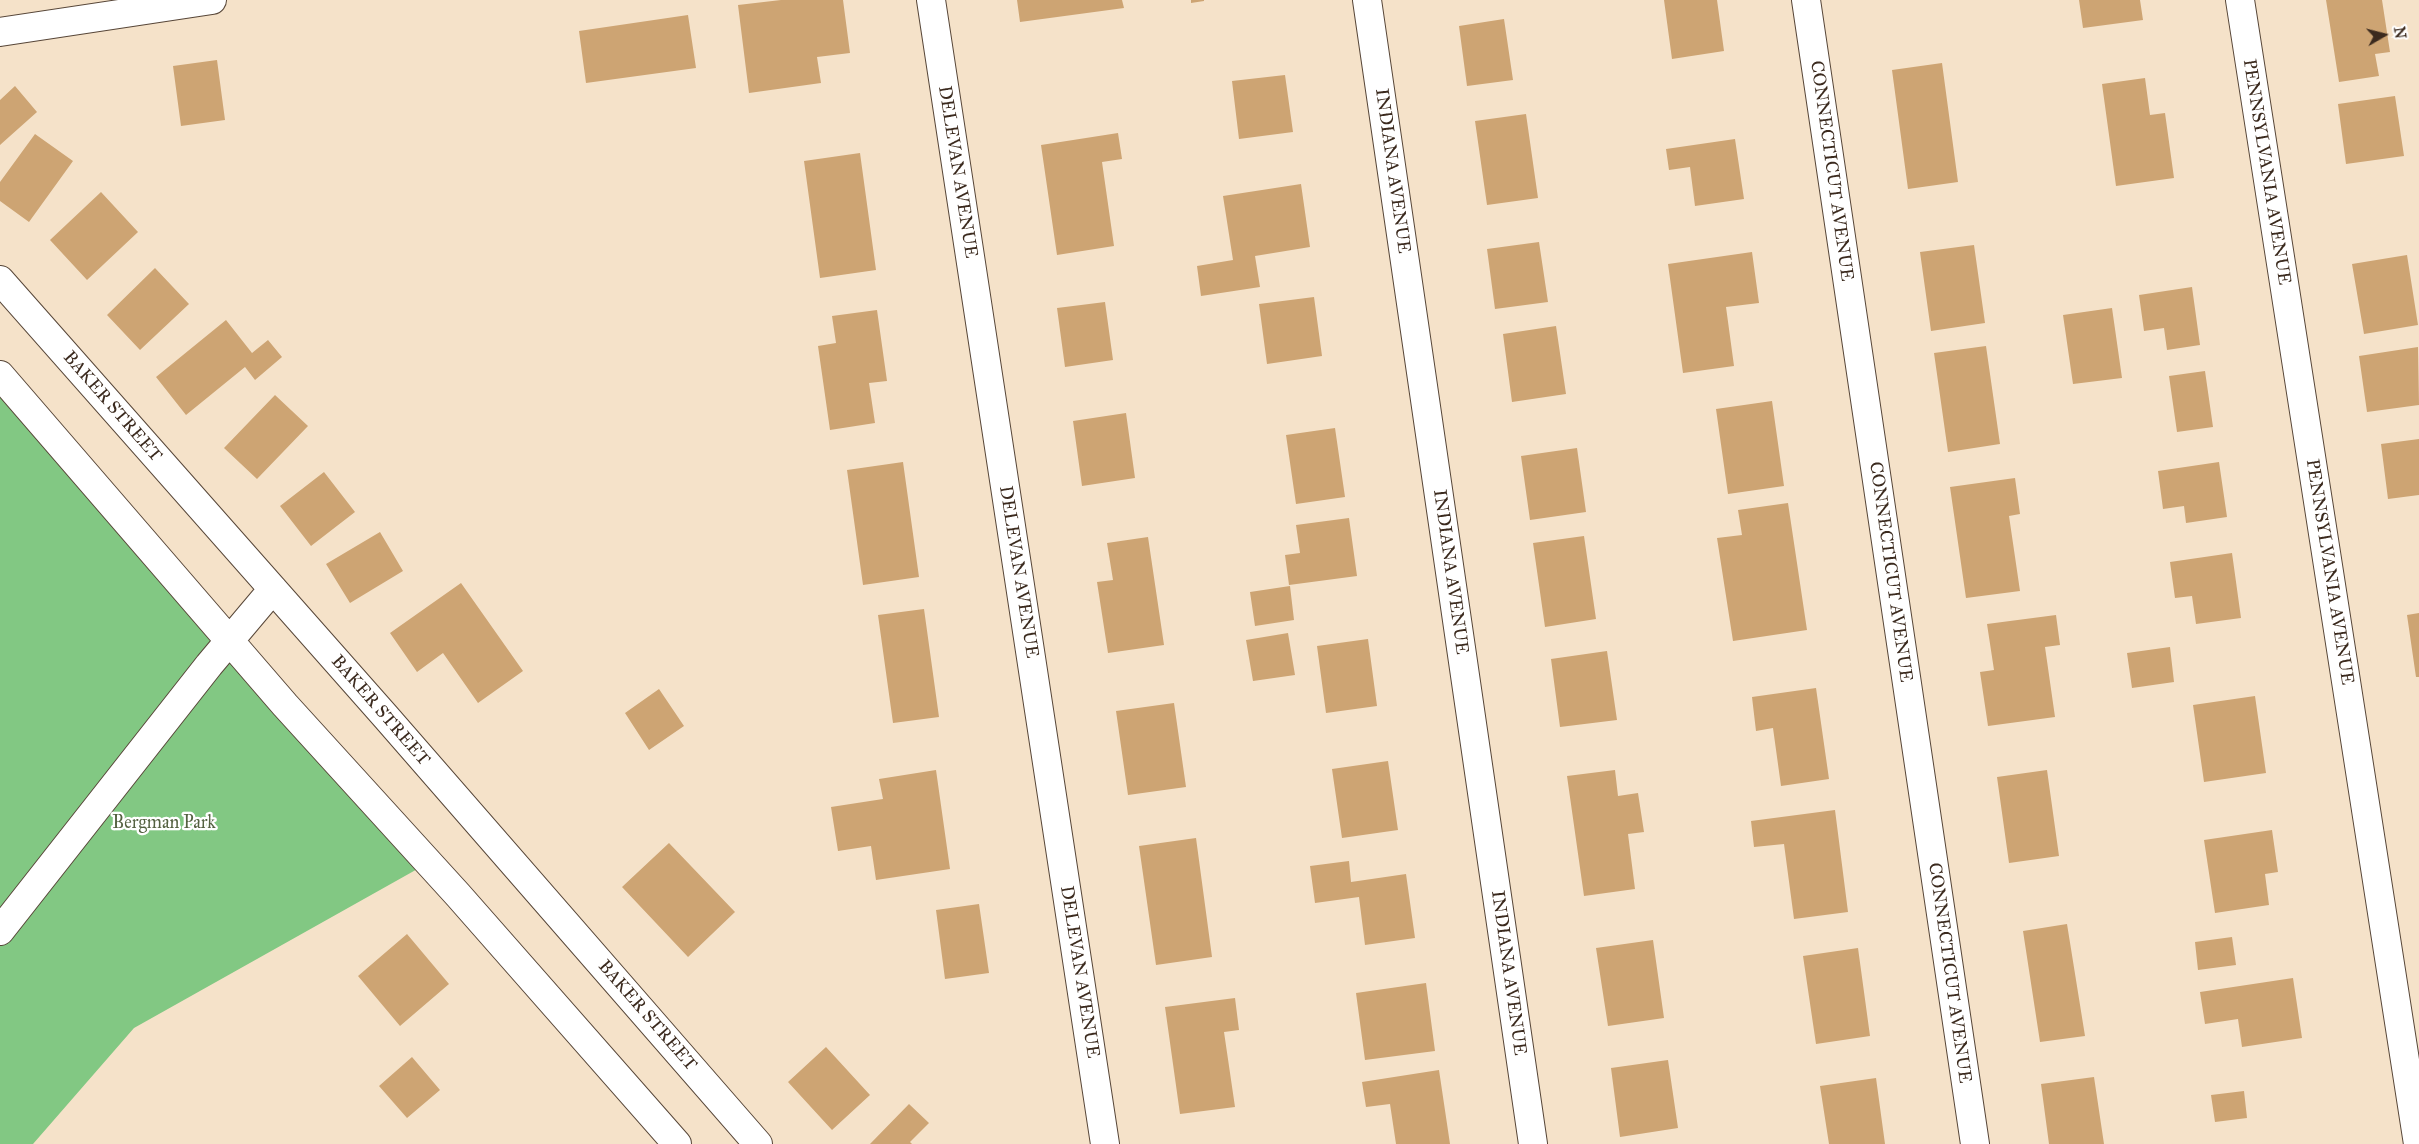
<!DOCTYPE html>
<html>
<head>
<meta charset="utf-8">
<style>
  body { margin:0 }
  #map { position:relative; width:2419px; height:1144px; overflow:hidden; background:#f5e2c9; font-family:"IM FELL Great Primer",serif }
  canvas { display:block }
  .north { position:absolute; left:2359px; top:10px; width:50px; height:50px; -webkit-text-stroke:4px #fff; paint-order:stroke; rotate:82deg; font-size:14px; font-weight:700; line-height:20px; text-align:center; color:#3b2a1e }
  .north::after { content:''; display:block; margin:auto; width:18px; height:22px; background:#3b2a1e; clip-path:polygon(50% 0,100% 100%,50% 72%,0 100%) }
</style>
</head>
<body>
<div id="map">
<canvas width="2419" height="1144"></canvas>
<div class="north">N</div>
</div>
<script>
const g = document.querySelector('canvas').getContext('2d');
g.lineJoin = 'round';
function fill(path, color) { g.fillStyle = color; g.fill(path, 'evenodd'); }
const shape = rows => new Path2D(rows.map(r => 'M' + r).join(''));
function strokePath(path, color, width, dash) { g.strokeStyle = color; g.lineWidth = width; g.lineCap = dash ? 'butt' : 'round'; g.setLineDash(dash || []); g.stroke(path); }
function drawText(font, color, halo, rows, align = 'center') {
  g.font = font + ' "IM FELL Great Primer",serif'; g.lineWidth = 4.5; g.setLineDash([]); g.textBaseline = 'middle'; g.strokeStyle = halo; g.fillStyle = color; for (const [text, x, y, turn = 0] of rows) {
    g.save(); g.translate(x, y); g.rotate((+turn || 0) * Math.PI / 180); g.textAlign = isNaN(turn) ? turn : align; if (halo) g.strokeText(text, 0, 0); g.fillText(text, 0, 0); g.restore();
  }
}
fill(shape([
  [0,390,421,867,134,1028,33,1144,0,1144]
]), '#82c883');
fill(shape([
  [781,0,843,0,850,53,817,57,821,83,749,93,738,5],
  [1017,0,1122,0,1124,8,1020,22],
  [1191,0,1204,0,1204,1,1191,3],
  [1664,0,1717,0,1724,51,1672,59],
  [2079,0,2140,0,2143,20,2083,28],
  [2326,0,2382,0,2390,52,2375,54,2379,76,2339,82],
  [688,15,696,68,586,83,579,31],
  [1504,19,1513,80,1467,86,1459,26],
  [217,60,225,120,181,126,173,66],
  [1942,63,1958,182,1908,189,1892,70],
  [1285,75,1293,132,1239,139,1232,81],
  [2145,78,2150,115,2165,113,2174,178,2116,186,2102,84],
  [15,86,37,112,0,145,0,100],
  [2395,96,2404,156,2346,164,2338,104],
  [1526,114,1538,198,1487,205,1475,121],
  [1118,133,1122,159,1102,162,1114,246,1057,255,1041,145],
  [35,134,73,161,29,222,0,201,0,182],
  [1735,139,1744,199,1695,206,1690,167,1669,170,1666,149],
  [860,153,876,270,820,278,804,161],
  [1301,184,1310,247,1255,256,1260,287,1201,296,1197,266,1233,260,1223,196],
  [101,192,138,232,87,280,50,240],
  [1539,242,1548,302,1495,309,1487,249],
  [1974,245,1985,323,1931,331,1920,252],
  [1752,252,1759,303,1726,307,1734,366,1683,373,1668,264],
  [2407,255,2418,325,2364,334,2352,264],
  [155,268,189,304,140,350,107,315],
  [2192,287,2200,345,2167,350,2164,328,2144,331,2139,295],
  [1314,297,1322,356,1267,364,1259,304],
  [1105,302,1113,360,1065,367,1057,308],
  [2112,308,2122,378,2073,384,2063,315],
  [877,310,887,381,869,383,875,423,830,430,818,346,836,343,832,316],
  [226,320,252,353,268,340,282,357,255,380,245,367,186,415,156,377],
  [1556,326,1566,394,1512,402,1503,334],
  [1986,346,2000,444,1948,452,1934,353],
  [2418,347,2419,405,2367,412,2359,356],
  [2205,371,2213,427,2177,432,2169,376],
  [275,395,308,426,257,479,224,448],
  [1772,401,1784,486,1728,494,1716,409],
  [1126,413,1135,478,1082,486,1073,421],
  [1335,428,1345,497,1296,504,1286,435],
  [2419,439,2419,495,2388,499,2381,444],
  [1577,448,1586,512,1530,520,1521,456],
  [903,462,919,577,863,585,847,470],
  [2219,462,2227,517,2186,523,2184,506,2163,509,2158,471],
  [324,472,355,512,311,546,280,506],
  [2015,478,2020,514,2009,516,2020,591,1966,598,1950,487],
  [1788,503,1807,630,1733,641,1717,538,1742,535,1738,510],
  [1349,518,1357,576,1289,585,1285,555,1300,553,1296,525],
  [380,532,403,571,350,603,326,564],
  [1584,536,1596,619,1545,627,1533,543],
  [1148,537,1164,645,1108,653,1097,582,1113,580,1107,543],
  [2232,553,2241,618,2196,624,2192,596,2175,598,2170,562],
  [461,583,523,671,478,703,443,653,417,672,390,633],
  [1290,586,1294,620,1255,626,1250,592],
  [924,609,939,717,893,723,878,615],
  [2419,613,2419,677,2416,677,2407,615],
  [2056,615,2060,645,2045,647,2055,717,1988,726,1980,672,1994,670,1987,624],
  [1288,633,1295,675,1253,681,1246,640],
  [1368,639,1377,706,1326,713,1317,646],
  [2170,647,2174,682,2132,688,2127,653],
  [1607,651,1617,720,1560,727,1551,659],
  [1816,688,1829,779,1781,786,1773,728,1756,731,1752,697],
  [659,689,684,726,649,750,625,713],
  [2255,696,2266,773,2204,782,2193,705],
  [1174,703,1186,787,1128,795,1116,711],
  [1388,761,1398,830,1342,838,1332,769],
  [936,770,950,869,876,880,871,846,838,851,831,807,883,799,879,779],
  [1615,770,1618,796,1638,793,1644,832,1628,834,1635,889,1584,896,1567,776],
  [2047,770,2059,856,2009,863,1997,777],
  [1835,810,1848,912,1794,919,1784,844,1754,847,1751,821],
  [2272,830,2278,872,2265,874,2269,905,2215,913,2204,840],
  [1196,838,1212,957,1156,965,1139,846],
  [669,843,735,912,688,957,622,887],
  [1349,861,1351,882,1406,874,1415,938,1365,945,1359,897,1315,903,1310,866],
  [979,904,989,973,945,979,936,910],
  [2067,924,2085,1036,2040,1042,2023,931],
  [407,934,449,984,400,1026,358,976],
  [2232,937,2236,965,2198,970,2195,942],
  [1653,940,1664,1018,1608,1026,1596,948],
  [1858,948,1870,1036,1816,1044,1803,956],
  [2293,978,2302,1038,2242,1047,2238,1019,2205,1024,2200,992],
  [1426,983,1435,1051,1365,1060,1356,993],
  [1235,998,1239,1030,1224,1032,1235,1107,1180,1114,1165,1007],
  [826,1047,870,1095,832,1130,788,1082],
  [412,1057,440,1090,407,1118,379,1086],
  [1668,1060,1678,1128,1620,1137,1611,1068],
  [1439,1070,1450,1144,1396,1144,1390,1104,1366,1107,1362,1082],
  [2094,1077,2104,1144,2049,1144,2041,1084],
  [1876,1078,1885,1144,1829,1144,1820,1086],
  [2244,1091,2247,1118,2215,1122,2211,1095],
  [909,1104,929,1123,910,1142,912,1144,870,1144]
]), '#cda473');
const minor = shape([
  [931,0,1105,1144],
  [1367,0,1533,1144],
  [1806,0,1975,1144],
  [2240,0,2418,1144],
  [0,32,212,0],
  [0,280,386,717,758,1144],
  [0,375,285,705,458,895,677,1144],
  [0,931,209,665,273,589]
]);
strokePath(minor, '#574638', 30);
strokePath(minor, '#fff', 28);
drawText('18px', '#3b2a1e', '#fff', [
  ["INDIANA AVENUE",1392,171,82],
  ["CONNECTICUT AVENUE",1831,171,82],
  ["DELEVAN AVENUE",957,172,81],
  ["PENNSYLVANIA AVENUE",2266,172,81],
  ["BAKER STREET",112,407,49],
  ["DELEVAN AVENUE",1018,572,81],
  ["INDIANA AVENUE",1450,572,82],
  ["CONNECTICUT AVENUE",1890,572,82],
  ["PENNSYLVANIA AVENUE",2329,572,81],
  ["BAKER STREET",380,711,49],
  ["DELEVAN AVENUE",1079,972,81],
  ["INDIANA AVENUE",1508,973,82],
  ["CONNECTICUT AVENUE",1949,973,82],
  ["BAKER STREET",647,1016,49]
]);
drawText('18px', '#546141', '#fff', [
  ["Bergman Park",164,824]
]);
</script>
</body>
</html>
